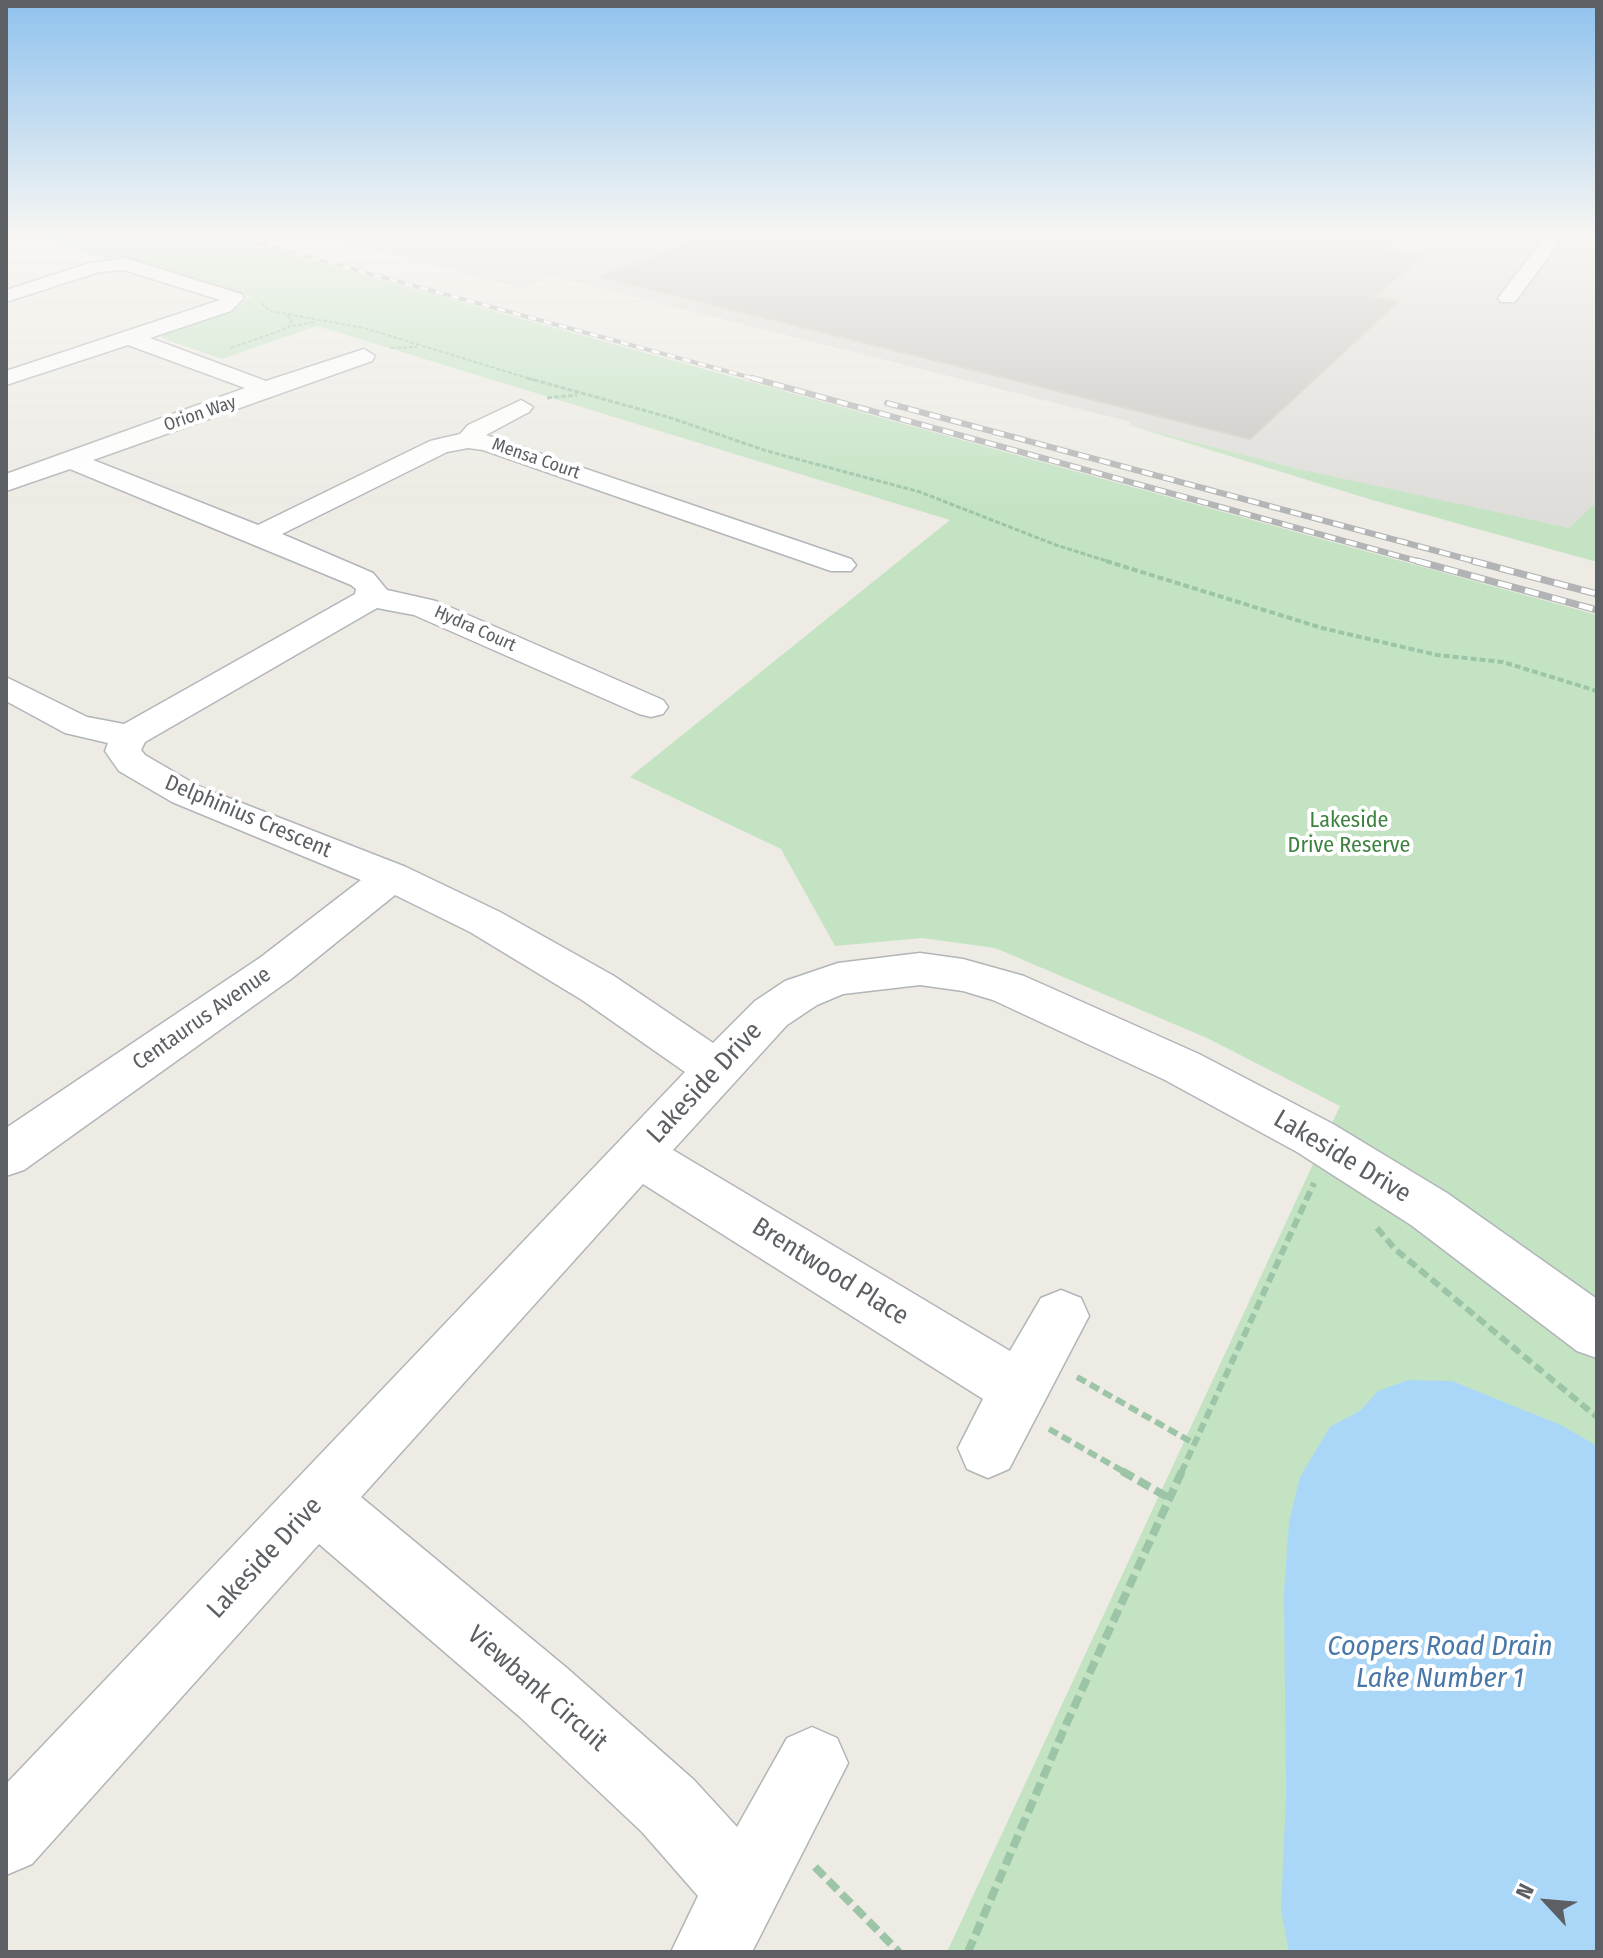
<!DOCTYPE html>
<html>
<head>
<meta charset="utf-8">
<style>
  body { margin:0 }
  #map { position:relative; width:1603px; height:1958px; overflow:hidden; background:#edebe4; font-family:"Fira Sans Condensed",sans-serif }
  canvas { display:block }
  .frame { position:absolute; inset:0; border:8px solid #5c6064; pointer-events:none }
  .north { position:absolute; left:1507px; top:1862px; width:80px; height:80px; -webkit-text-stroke:6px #fff; paint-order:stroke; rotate:296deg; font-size:22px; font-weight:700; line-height:32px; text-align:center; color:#5c6064 }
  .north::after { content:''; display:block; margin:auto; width:28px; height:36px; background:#5c6064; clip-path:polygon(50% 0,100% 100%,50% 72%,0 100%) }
</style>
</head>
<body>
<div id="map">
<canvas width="1603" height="1958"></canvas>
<div class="frame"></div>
<div class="north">N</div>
</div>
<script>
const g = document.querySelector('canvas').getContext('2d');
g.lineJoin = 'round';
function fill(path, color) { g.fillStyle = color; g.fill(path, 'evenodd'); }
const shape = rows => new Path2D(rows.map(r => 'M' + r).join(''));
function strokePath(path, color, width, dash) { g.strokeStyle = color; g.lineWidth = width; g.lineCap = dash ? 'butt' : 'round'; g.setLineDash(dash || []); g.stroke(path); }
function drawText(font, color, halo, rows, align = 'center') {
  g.font = font + ' "Fira Sans Condensed",sans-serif'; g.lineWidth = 8; g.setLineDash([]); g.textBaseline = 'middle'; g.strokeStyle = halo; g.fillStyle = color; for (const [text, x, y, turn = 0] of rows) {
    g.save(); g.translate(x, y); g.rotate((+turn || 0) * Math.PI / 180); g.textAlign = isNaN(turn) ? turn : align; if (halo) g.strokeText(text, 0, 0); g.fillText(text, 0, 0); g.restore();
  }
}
fill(shape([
  [320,237,1597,237,1597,503,1569,528,1424,498,1299,469,1129,425,1131,422,553,276,523,288]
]), '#dfddd9');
fill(shape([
  [37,237,225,237,1597,615,1597,1952,947,1952,1340,1106,1207,1038,995,948,922,938,835,946,781,849,630,777,950,520,317,326,222,359,162,338,163,334,232,311,251,297,116,256,107,259],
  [1129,425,1299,469,1569,528,1597,502,1597,562,1369,499]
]), '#c3e3c3');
fill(shape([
  [1408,1380,1452,1381,1561,1425,1597,1446,1597,1952,1289,1952,1281,1910,1286,1796,1284,1592,1289,1522,1300,1477,1330,1427,1361,1410,1378,1391]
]), '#aad7f8');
const building = shape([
  [703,237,1401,237,1387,249,1423,255,1375,297,1398,302,1250,439,601,277,703,237]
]);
fill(building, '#c9c6c2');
strokePath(building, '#d2cdc3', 2);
const minor = shape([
  [1545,237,1563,237,1515,302,1501,302,1498,298,1545,237],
  [125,258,241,294,244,298,231,311,150,338,266,381,364,349,375,356,372,361,93,460,258,525,430,441,460,434,468,425,521,400,533,407,529,412,486,435,851,559,856,565,851,571,831,571,483,450,468,448,447,452,282,534,373,573,387,590,436,601,663,700,668,707,663,714,651,717,639,714,414,615,377,608,145,742,141,750,145,755,198,786,406,867,500,912,614,976,713,1043,755,1001,785,981,838,963,920,953,963,959,1024,976,1199,1054,1333,1124,1447,1193,1597,1299,1597,1358,1577,1351,1411,1225,1297,1152,1165,1080,993,1000,963,991,920,985,843,994,817,1005,787,1025,673,1150,1010,1351,1041,1298,1061,1290,1081,1298,1089,1316,1009,1469,988,1478,967,1469,958,1448,983,1399,643,1184,361,1497,568,1669,694,1780,737,1827,787,1738,812,1727,837,1738,848,1763,752,1952,671,1952,698,1896,642,1832,520,1717,319,1544,32,1864,6,1875,6,1784,685,1072,582,1000,470,932,395,895,291,979,24,1170,6,1176,6,1128,261,957,361,880,172,802,119,771,105,751,108,743,65,733,6,701,6,677,87,717,124,724,355,594,356,589,351,585,70,469,6,491,6,474,245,388,128,345,6,385,6,371,220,300,124,270,99,272,6,302,6,290,90,263,125,258]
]);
strokePath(minor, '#b2b5b8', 3);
strokePath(shape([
  [61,237,86,244],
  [261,303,270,311,364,328,534,380],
  [292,326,314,322],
  [231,348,288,328,292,319,287,316],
  [391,348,417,347]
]), '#9cc4a7', 2, [4, 2]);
strokePath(shape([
  [527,378,668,417,767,451,920,492,1056,545,1113,563],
  [547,398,577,395]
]), '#9cc4a7', 3, [5, 2]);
strokePath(shape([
  [1106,561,1322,628,1437,655,1503,662,1597,691]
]), '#9cc4a7', 4, [6, 3]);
strokePath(shape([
  [1377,1228,1395,1249,1597,1417],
  [1077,1377,1195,1444],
  [1049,1429,1126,1473],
  [1181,1473,1314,1183]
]), '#9cc4a7', 6, [10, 5]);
strokePath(shape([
  [1122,1471,1169,1498],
  [815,1867,899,1952],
  [968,1952,1064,1729,1182,1471]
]), '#9cc4a7', 8, [13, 6]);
fill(minor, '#fff');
const railFar2 = shape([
  [235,237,759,380]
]);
const railFar1 = shape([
  [752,378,1424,563],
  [887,403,1481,563]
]);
const rail = shape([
  [1417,561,1597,610],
  [1473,561,1597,594]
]);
strokePath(railFar2, '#b2b3b4', 4);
strokePath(railFar1, '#b2b3b4', 6);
strokePath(rail, '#b2b3b4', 7);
strokePath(railFar2, '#fff', 3, [8]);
strokePath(railFar1, '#fff', 4, [11]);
strokePath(rail, '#fff', 5, [14]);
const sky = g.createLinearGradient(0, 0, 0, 511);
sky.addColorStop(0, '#8fc2ee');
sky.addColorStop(0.46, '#f7f6f3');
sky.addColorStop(1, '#f7f6f300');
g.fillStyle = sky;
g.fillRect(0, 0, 1603, 511);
drawText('18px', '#5c6064', '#fff', [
  ["Orion Way",200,414,-19],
  ["Mensa Court",536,459,19],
  ["Hydra Court",475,629,24]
]);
drawText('22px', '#5c6064', '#fff', [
  ["Delphinius Crescent",248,817,23],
  ["Centaurus Avenue",202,1019,-35]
]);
drawText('22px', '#3d823f', '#fff', [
  ["Lakeside",1349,821],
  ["Drive Reserve",1349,846]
]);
drawText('26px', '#5c6064', '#fff', [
  ["Lakeside Drive",705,1083,-47],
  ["Lakeside Drive",1342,1157,31],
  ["Brentwood Place",830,1272,32],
  ["Lakeside Drive",265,1558,-47],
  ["Viewbank Circuit",537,1689,41]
]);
drawText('italic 28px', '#4978a8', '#fff', [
  ["Coopers Road Drain",1440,1647],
  ["Lake Number 1",1440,1679]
]);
</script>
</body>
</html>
